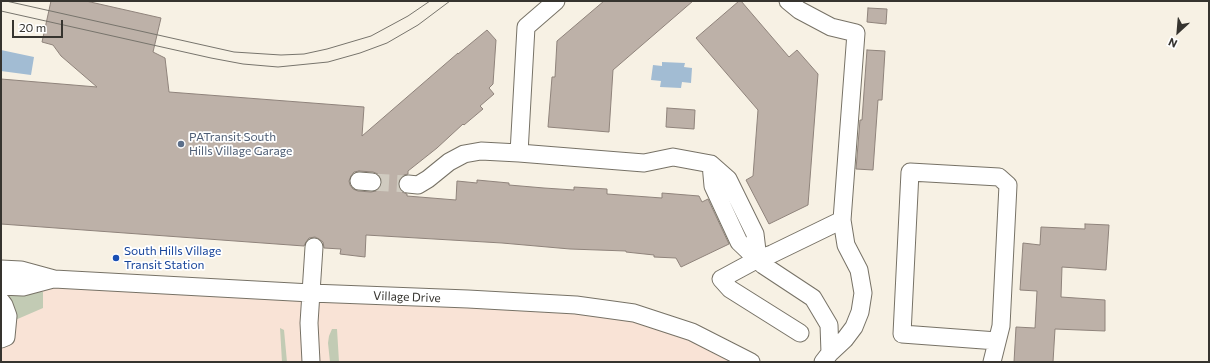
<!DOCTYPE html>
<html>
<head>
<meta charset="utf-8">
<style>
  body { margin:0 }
  #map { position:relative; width:1210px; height:363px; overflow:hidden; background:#f7f1e4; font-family:Commissioner,sans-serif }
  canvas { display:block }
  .frame { position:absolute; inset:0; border:2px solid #36342f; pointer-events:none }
  .north { position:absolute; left:1158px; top:12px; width:40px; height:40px; -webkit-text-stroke:3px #fff; paint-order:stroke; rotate:206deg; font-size:11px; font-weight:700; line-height:16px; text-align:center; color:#36342f }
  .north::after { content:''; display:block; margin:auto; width:14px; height:18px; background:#36342f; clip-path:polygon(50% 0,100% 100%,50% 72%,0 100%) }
  .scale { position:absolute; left:12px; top:20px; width:51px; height:18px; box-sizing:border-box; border:2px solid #36342f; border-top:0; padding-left:5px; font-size:12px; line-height:14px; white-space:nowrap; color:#36342f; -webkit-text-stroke:3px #fff; paint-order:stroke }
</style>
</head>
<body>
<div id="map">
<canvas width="1210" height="363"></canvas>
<div class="frame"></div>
<div class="north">N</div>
<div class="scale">20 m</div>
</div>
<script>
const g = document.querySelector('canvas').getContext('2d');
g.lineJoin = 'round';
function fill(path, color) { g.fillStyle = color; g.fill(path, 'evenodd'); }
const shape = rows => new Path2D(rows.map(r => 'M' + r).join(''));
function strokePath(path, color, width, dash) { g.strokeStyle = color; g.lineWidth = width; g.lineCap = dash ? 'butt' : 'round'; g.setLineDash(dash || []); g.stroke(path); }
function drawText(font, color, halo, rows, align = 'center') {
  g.font = font + ' Commissioner,sans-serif'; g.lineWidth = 3.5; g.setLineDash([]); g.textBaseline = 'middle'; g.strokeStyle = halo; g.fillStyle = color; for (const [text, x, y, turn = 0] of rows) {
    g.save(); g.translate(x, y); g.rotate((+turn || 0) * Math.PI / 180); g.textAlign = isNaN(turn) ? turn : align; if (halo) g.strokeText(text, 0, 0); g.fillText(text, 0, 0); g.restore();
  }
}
fill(shape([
  [54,279,634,313,751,362,1,362,1,286]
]), '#f9e3d6');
fill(shape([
  [1,289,43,292,43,308,13,321],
  [280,328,284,330,287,362,282,362],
  [332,329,337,329,339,362,330,362,328,343,329,336]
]), '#c2cbb4');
fill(shape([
  [1,50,34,57,31,75,1,71],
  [662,62,685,63,684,67,692,68,691,83,682,82,681,88,660,87,661,81,651,80,653,65,662,66]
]), '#a2bcd3');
const building = shape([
  [51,1,86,1,161,18,153,52,165,58,169,92,364,107,362,136,458,53,458,54,487,30,496,40,493,84,489,88,494,94,480,106,483,109,464,125,463,124,437,148,408,171,408,174,404,175,400,178,398,183,399,188,402,192,407,194,407,196,456,200,457,181,477,183,477,180,509,183,509,185,544,188,574,190,574,187,607,189,607,194,662,198,662,193,699,196,702,202,708,199,729,244,681,267,676,258,654,257,654,255,626,252,626,251,570,249,502,243,366,235,365,257,340,254,341,249,324,248,323,242,319,239,315,237,309,238,306,242,304,246,1,224,1,79,97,87,61,56,53,45,42,42,51,1],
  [359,171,373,172,378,174,381,178,382,182,380,188,376,191,371,192,358,191,353,189,350,185,349,181,351,176,354,172,359,171],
  [604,1,693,1,613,70,609,132,548,127,552,77,555,77,557,41,604,1],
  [739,1,741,1,789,57,797,50,818,74,808,205,769,224,746,180,753,176,758,110,696,38,739,1],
  [868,8,887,9,886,24,867,22,868,8],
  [867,50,885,51,882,100,878,100,873,170,856,169,860,120,862,120,867,50],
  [667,108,695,110,694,129,666,127,667,108],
  [1085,224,1109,225,1106,270,1062,267,1061,297,1105,300,1105,331,1055,329,1053,362,1014,362,1016,327,1035,328,1037,291,1020,290,1023,243,1040,245,1041,227,1085,229,1085,224]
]);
fill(building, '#bdb1a8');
strokePath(building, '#8f837b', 1);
strokePath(shape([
  [372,182,408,184]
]), '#d0cbc0', 17, [17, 8]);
const minor = shape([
  [788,1,799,10,831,27,856,33,842,220,846,245,859,270,863,293,860,312,854,327,845,339,830,353,823,362],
  [519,153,526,27,556,1],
  [359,181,372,182],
  [408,184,418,185,428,179,449,162,464,154,481,151,519,153,644,163,673,157,711,164],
  [758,259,755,234,728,179,711,164,713,186,739,242,763,265,813,298,829,325,830,353],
  [1,269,21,270,54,279,311,293,468,299,576,305,634,313,692,332,751,362],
  [1,286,23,287,53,279],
  [1,301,4,305,8,316,6,337,1,339],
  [800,333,730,289,721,279,758,259,772,254,842,220],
  [311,362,309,323,314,247],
  [992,362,1001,326,1008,185,999,177,910,172,902,334,997,341]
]);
strokePath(minor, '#777266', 19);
strokePath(minor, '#fff', 17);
strokePath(shape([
  [6,1,234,52,281,55,304,54,327,49,371,36,408,16,430,1],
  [1,11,211,58,243,64,278,67,328,62,360,53,387,43,418,25,450,1]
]), '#77746c', 1);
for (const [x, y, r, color] of [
  [181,144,4,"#5c6f8a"],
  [116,258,4,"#1a4fb4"]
]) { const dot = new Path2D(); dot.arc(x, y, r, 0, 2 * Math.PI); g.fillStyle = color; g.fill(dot); strokePath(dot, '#fff', 1.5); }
drawText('12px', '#4e5e75', '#fff', [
  ["PATransit South",189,137],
  ["Hills Village Garage",189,151]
], 'left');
drawText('12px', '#164399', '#fff', [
  ["South Hills Village",124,251],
  ["Transit Station",124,265]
], 'left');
drawText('12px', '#36342f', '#fff', [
  ["Village Drive",407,297,2]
]);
</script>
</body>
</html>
